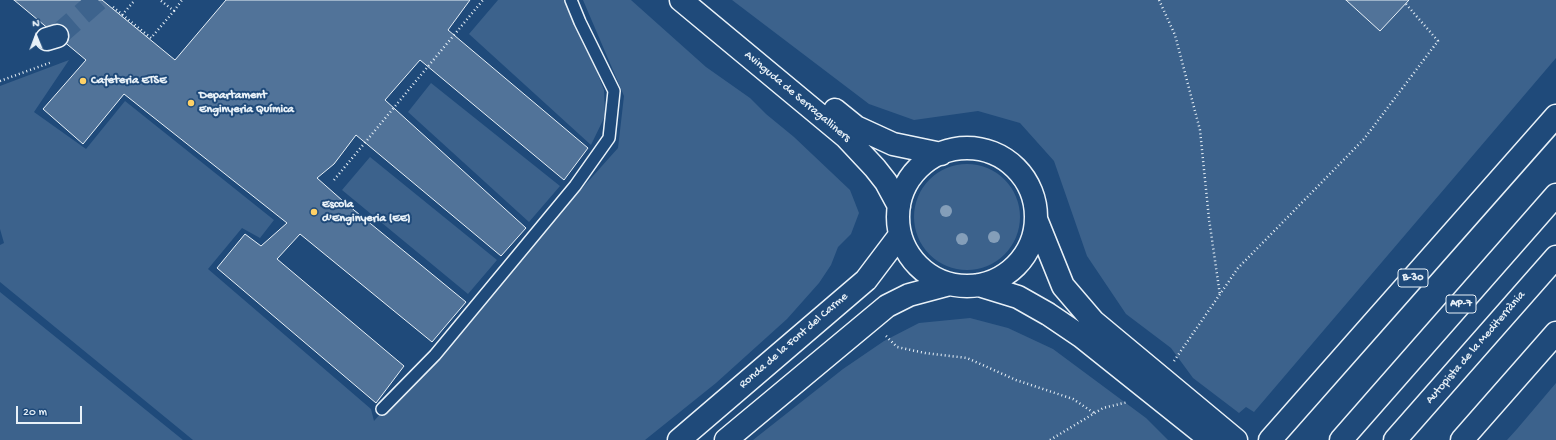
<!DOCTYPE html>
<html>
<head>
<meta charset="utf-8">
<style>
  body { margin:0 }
  #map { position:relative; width:1556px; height:440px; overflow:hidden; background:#1f4a7a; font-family:"Gochi Hand",sans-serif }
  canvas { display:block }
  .north { position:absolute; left:16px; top:16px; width:40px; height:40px; -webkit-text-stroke:3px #1f4a7a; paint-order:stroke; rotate:359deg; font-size:11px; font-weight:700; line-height:16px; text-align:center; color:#e8f1f8 }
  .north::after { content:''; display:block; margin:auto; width:14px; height:18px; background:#e8f1f8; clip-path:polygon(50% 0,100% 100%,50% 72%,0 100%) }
  .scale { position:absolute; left:16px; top:406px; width:66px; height:18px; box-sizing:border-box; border:2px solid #e8f1f8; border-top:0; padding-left:5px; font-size:12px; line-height:14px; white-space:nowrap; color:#e8f1f8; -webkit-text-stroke:3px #1f4a7a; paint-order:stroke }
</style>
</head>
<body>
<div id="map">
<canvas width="1556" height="440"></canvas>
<div class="north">N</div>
<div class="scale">20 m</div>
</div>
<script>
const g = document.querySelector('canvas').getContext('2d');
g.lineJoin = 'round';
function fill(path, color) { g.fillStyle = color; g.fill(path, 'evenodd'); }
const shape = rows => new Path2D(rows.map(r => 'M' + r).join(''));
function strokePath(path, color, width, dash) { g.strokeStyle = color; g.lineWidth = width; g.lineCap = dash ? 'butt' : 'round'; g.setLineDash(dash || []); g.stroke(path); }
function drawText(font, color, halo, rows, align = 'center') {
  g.font = font + ' "Gochi Hand",sans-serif'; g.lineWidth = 4; g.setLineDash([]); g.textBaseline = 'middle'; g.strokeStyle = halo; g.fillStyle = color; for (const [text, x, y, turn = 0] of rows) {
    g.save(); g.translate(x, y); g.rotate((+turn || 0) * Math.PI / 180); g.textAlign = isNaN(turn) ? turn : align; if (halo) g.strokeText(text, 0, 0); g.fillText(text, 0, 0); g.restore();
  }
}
fill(shape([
  [498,0,569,0,604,90,605,116,591,145,469,34],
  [583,0,631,0,706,67,750,98,766,114,794,137,850,190,859,213,851,234,838,247,831,265,819,283,787,319,716,383,645,440,193,440,0,282,0,245,4,243,0,229,0,86,69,60,34,112,86,149,125,101,274,220,260,238,242,228,208,269,371,409,374,421,618,148,624,96],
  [732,0,1556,0,1556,58,1254,412,1246,407,1239,413,1193,378,1171,348,1126,314,1087,256,1054,161,1020,123,978,111,914,120,869,104],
  [431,83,560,186,529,222,408,112],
  [370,157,497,260,468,294,342,190],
  '914 217a53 53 0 1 1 106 0a53 53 0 1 1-106 0Z',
  [0,292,183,440,0,440],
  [970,318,1008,328,1053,349,1146,418,1168,440,753,440,843,369,884,341,919,323],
  [1556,383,1556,440,1507,440,1517,429]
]), '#3c628c');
const building = shape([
  [14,0,102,0,175,60,226,0,470,0,448,30,588,148,564,180,420,60,385,100,526,228,501,256,356,135,334,164,317,178,343,201,466,302,432,342,300,234,277,259,404,366,376,403,217,268,245,234,261,246,287,223,124,94,83,144,43,109,86,60,14,0],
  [1346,0,1409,0,1380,31,1346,0]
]);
fill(building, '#517399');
strokePath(building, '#e8f1f8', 1);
strokePath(shape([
  [57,36,98,0]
]), '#3d638d', 22, [22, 11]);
const service = shape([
  [382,409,435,355,575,186,609,138,614,91,580,22,571,0]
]);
const minor = shape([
  [47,39,57,36]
]);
const tertiary = shape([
  [681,0,846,137,875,168,886,182,899,206],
  [835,110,856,127,893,144,941,154],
  '898 217a69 69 0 1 1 138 0a69 69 0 1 1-138 0Z',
  [1036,219,1063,286,1093,321,1236,440],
  [979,285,1018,297,1048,314,1082,337,1211,440],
  [679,440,866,280,900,235],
  [726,440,887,306,909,295,950,284]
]);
const trunk = shape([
  [1270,440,1556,116],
  [1462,440,1556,333]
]);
const motorway = shape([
  [1341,440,1556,195],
  [1395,440,1556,257]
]);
strokePath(service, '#e8f1f8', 14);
strokePath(minor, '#e8f1f8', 25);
strokePath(tertiary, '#e8f1f8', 25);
strokePath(trunk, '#e8f1f8', 25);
strokePath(motorway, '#e8f1f8', 25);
strokePath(shape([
  [1159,0,1175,35,1200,130,1209,219,1220,295],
  [113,7,151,38,174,11,160,0],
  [174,11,182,0],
  [122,15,135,0],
  [0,81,52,62],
  [334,180,483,0],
  [886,336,897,347,925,353,967,358,1016,380,1073,399,1094,413],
  [1174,361,1238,268,1364,139,1438,41,1406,4],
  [1050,440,1103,408,1128,402]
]), '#e8f1f8', 2.5, [1, 3]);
strokePath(service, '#1f4a7a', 11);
strokePath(minor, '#1f4a7a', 22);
strokePath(tertiary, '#1f4a7a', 22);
strokePath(trunk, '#1f4a7a', 22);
strokePath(motorway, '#1f4a7a', 22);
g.fillStyle = '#849eb9';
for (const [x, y] of [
  [946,211],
  [994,237],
  [962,239]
]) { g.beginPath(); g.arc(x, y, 6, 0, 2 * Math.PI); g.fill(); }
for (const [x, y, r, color] of [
  [83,81,4,"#ffd166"],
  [191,103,4,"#ffd166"],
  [314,212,4,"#ffd166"]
]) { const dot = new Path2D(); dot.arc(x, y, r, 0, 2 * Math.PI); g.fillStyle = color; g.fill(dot); strokePath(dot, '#1f4a7a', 1.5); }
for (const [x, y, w] of [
  [1413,278,30],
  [1461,304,30]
]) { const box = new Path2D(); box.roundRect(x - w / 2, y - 9, w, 18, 3); g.fillStyle = '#1f4a7a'; g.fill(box); strokePath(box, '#e8f1f8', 1); }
drawText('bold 11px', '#e8f1f8', null, [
  ["B-30",1413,278],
  ["AP-7",1461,304]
]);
drawText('bold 12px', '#e8f1f8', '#1f4a7a', [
  ["Cafeteria ETSE",91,81],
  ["Departament",199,96],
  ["Enginyeria Química",199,110],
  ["Escola",322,205],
  ["d'Enginyeria (EE)",322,219]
], 'left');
drawText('12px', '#e8f1f8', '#1f4a7a', [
  ["Avinguda de Serragalliners",797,97,40],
  ["Ronda de la Font del Carme",794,341,-41],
  ["Autopista de la Mediterrània",1476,348,-49]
]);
</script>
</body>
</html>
